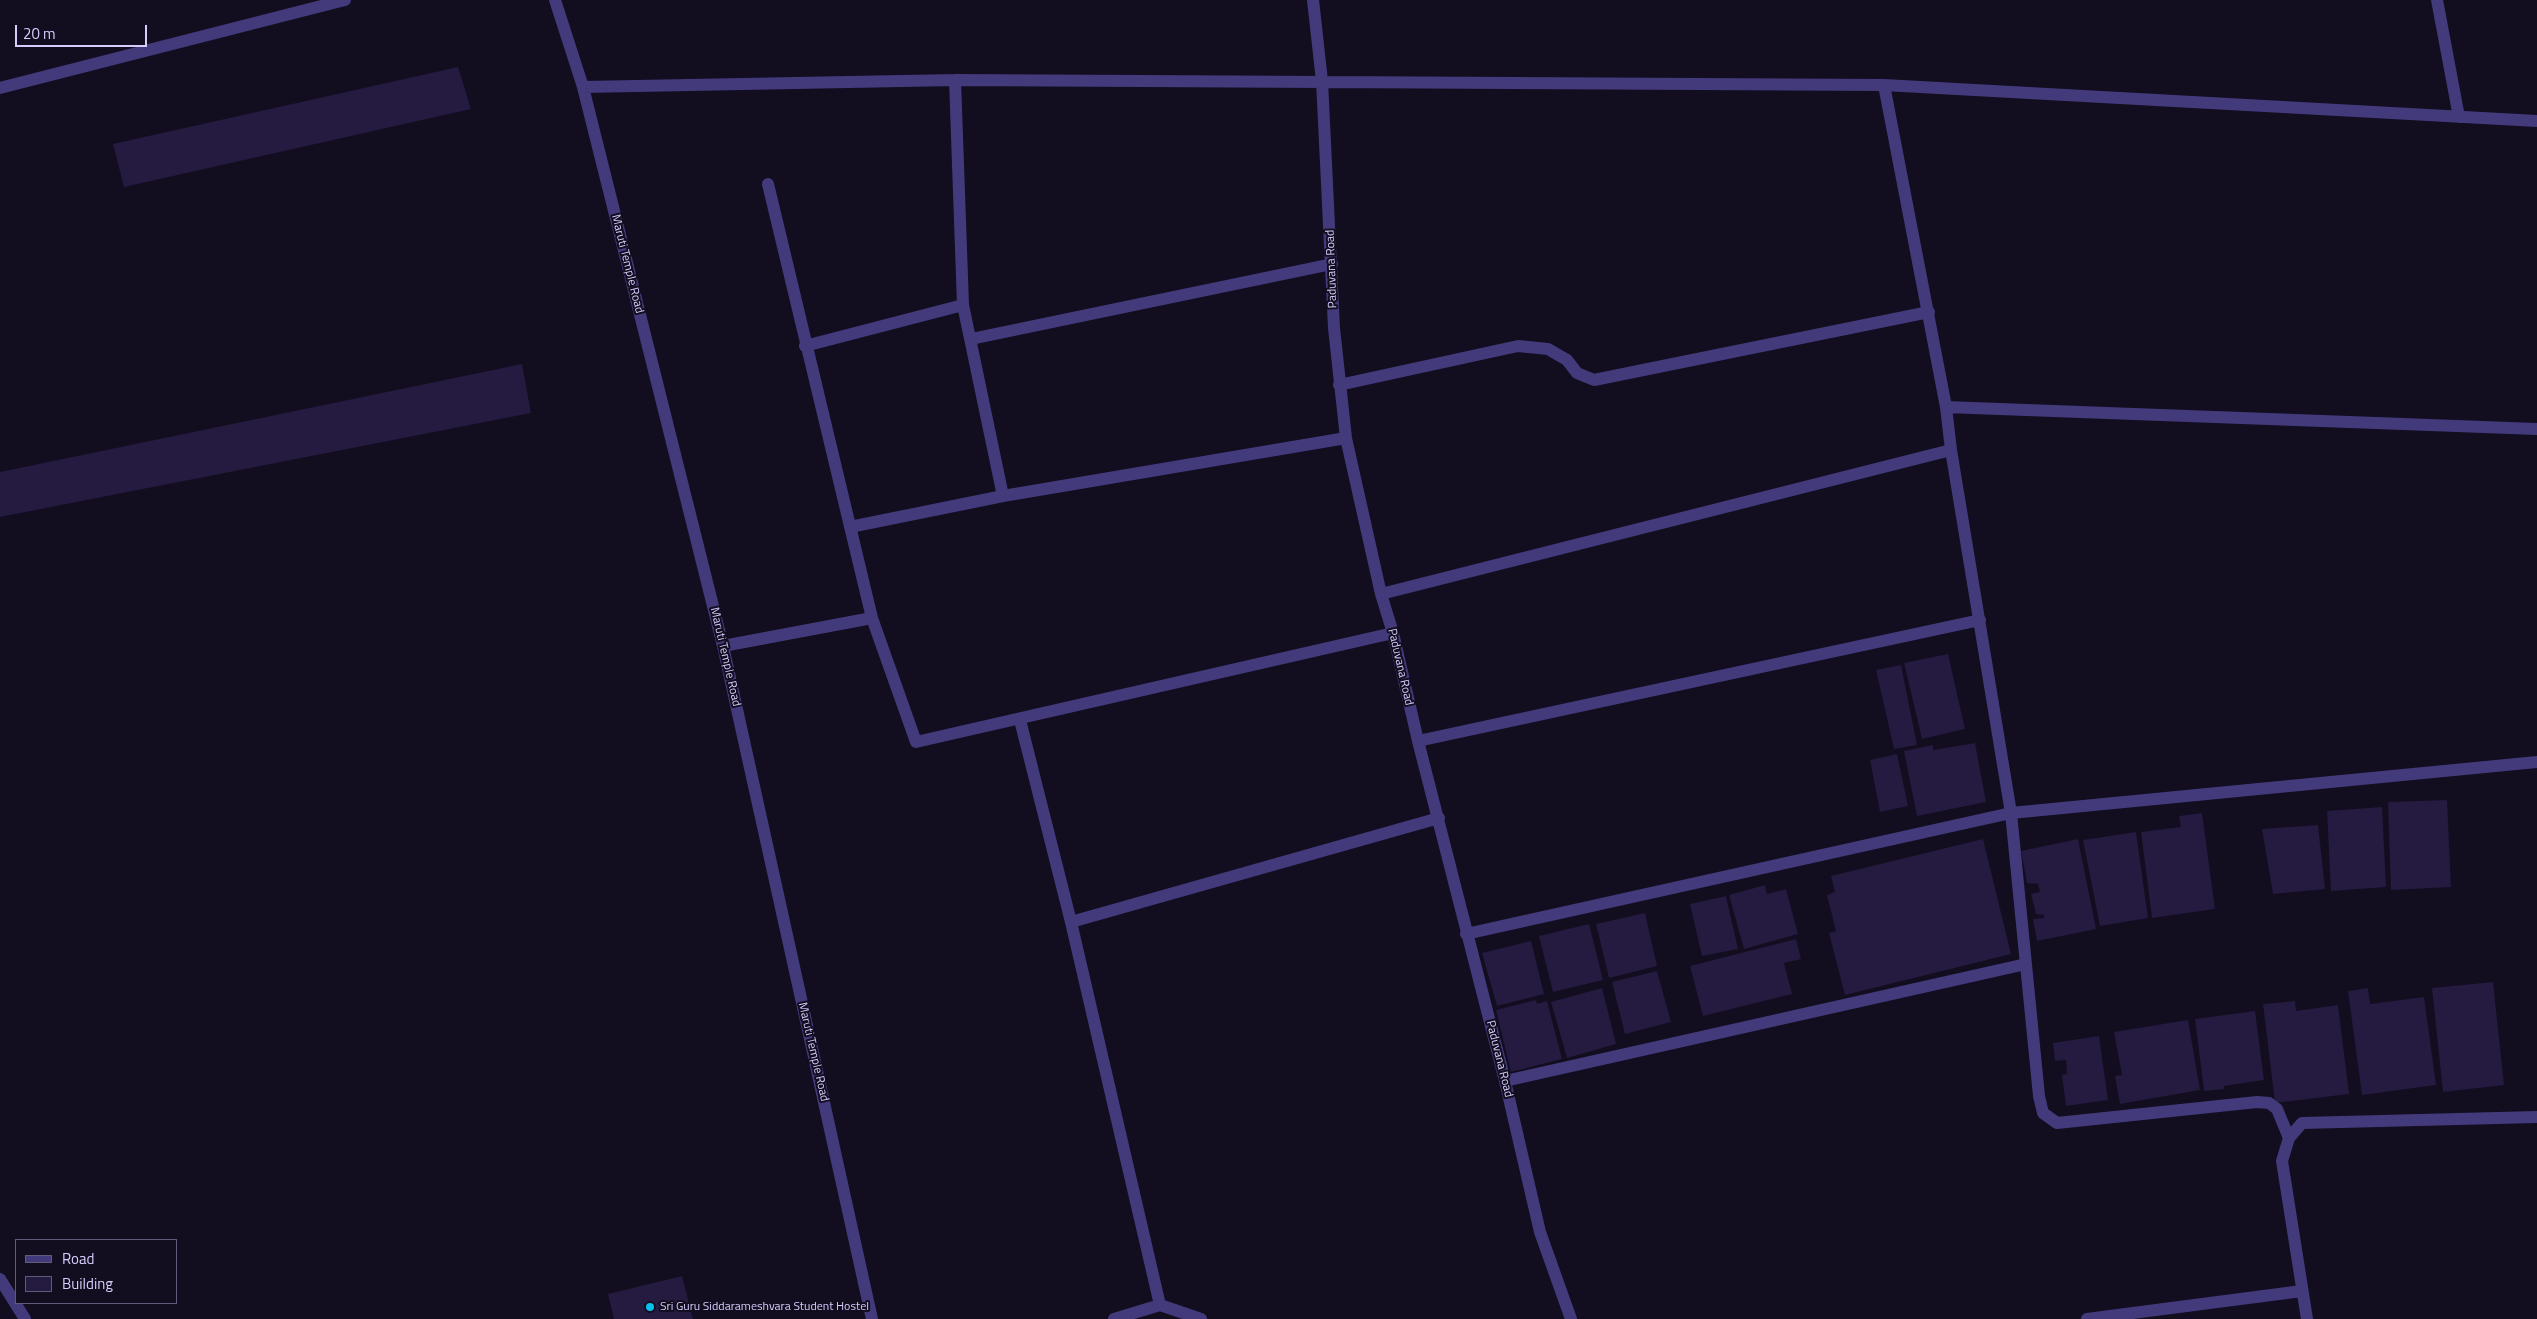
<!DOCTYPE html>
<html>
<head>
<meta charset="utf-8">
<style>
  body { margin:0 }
  #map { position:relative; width:2537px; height:1319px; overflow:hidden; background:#120d1f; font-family:"Titillium Web",sans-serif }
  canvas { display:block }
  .legend { position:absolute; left:15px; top:1239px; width:162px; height:65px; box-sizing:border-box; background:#120d1f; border:1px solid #615a78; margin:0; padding:6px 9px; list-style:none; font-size:15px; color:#d7cdfd }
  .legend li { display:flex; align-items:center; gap:10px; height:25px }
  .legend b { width:25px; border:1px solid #615a78 }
  .scale { position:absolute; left:15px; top:25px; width:132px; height:22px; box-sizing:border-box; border:2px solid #d7cdfd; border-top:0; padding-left:6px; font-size:15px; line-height:18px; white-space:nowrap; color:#d7cdfd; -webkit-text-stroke:4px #120d1f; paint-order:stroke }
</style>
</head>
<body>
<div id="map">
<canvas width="2537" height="1319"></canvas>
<ul class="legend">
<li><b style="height:6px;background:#433a7c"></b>Road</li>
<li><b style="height:14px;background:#251a3f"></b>Building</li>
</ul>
<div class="scale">20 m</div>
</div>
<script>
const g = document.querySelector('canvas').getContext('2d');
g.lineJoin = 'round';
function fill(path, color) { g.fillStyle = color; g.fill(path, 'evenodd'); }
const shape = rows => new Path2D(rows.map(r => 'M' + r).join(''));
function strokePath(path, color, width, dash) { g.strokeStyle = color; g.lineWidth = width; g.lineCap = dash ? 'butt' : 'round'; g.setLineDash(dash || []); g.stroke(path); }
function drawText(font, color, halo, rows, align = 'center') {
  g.font = font + ' "Titillium Web",sans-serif'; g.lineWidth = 4; g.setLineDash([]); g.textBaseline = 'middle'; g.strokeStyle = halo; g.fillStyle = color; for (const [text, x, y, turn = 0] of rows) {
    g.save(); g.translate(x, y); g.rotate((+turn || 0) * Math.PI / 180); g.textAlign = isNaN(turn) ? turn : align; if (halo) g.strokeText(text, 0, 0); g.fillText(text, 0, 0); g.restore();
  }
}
fill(shape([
  [458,67,471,109,124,187,113,144],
  [522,364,531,413,0,517,0,472],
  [1948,654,1965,729,1922,739,1904,663],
  [1901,665,1917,745,1894,749,1876,670],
  [1975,743,1986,802,1917,816,1904,751,1933,745,1933,750],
  [1897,754,1908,806,1880,812,1870,760],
  [2447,800,2451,887,2391,890,2388,802],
  [2382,807,2386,887,2331,891,2327,811],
  [2202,813,2215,909,2152,918,2141,832,2181,827,2179,816],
  [2318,825,2325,889,2273,894,2262,829],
  [2136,832,2148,918,2100,926,2083,840],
  [1983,839,2011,954,1845,995,1829,933,1836,931,1827,895,1835,892,1831,876],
  [2078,839,2096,929,2037,941,2033,919,2044,918,2044,915,2036,914,2031,894,2040,892,2038,884,2027,883,2021,851],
  [1765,885,1767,894,1786,889,1798,934,1744,949,1729,895],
  [1726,896,1738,949,1702,956,1690,904],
  [1645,913,1657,966,1609,978,1596,924],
  [1589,924,1603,980,1553,992,1539,936],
  [1796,939,1801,959,1784,963,1792,994,1703,1016,1690,966],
  [1531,941,1544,994,1497,1006,1482,953],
  [1657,971,1671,1022,1625,1034,1612,982],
  [2493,982,2504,1085,2443,1092,2432,988],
  [1602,988,1616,1044,1567,1058,1551,1002],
  [2368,988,2370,1004,2424,997,2436,1085,2362,1095,2348,991],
  [1536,1000,1537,1004,1547,1001,1562,1059,1511,1072,1496,1010],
  [2295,1001,2296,1011,2338,1005,2349,1094,2275,1103,2263,1004],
  [2255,1011,2264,1080,2224,1086,2224,1089,2204,1091,2195,1019],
  [2188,1020,2200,1090,2120,1104,2115,1076,2122,1075,2114,1032],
  [2099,1036,2108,1100,2066,1106,2062,1075,2067,1074,2066,1060,2055,1061,2053,1043],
  [682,1276,693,1319,614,1319,608,1294]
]), '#251a3f');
strokePath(shape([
  [555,0,583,87,723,646,872,1319],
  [1313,0,1322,81,1334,328,1346,438,1381,594,1393,633,1418,741,1505,1081,1540,1232,1571,1319],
  [2437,0,2459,117],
  [955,80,963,305,1003,496,1346,438],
  [1884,85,1946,407,2537,429],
  [583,87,955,80,1884,85,2537,121],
  [0,88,345,0],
  [768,184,872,618,916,742,1393,633],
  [971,339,1332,264],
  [805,346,963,305],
  [1339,385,1518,346,1548,349,1567,360,1577,373,1594,380,1929,312],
  [1946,407,1951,450,2011,813,2039,1096,2043,1113,2057,1123,2257,1102,2269,1103,2277,1109,2289,1138],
  [850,527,1003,496],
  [1381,594,1951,450],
  [723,646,872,618],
  [1020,720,1071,922,1160,1305],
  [1418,741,1980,620],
  [1071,922,1439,818],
  [1466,934,2011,813,2537,762],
  [1505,1081,2026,964],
  [0,1279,25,1319],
  [1114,1319,1160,1305,1201,1319],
  [2087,1319,2302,1291],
  [2307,1319,2282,1161,2289,1138,2302,1123,2537,1117]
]), '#433a7c', 12);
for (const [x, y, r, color] of [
  [650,1307,5,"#09c0ed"]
]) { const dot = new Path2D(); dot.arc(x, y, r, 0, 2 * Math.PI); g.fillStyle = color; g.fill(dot); strokePath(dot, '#120d1f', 2); }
drawText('12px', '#d7cdfd', '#120d1f', [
  ["Maruti Temple Road",627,264,76],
  ["Paduvana Road",1332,269,-92],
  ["Maruti Temple Road",725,657,77],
  ["Paduvana Road",1400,667,77],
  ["Maruti Temple Road",813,1052,77],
  ["Paduvana Road",1499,1059,76]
]);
drawText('12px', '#d7cdfd', '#120d1f', [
  ["Sri Guru Siddarameshvara Student Hostel",660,1307]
], 'left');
</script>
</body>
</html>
